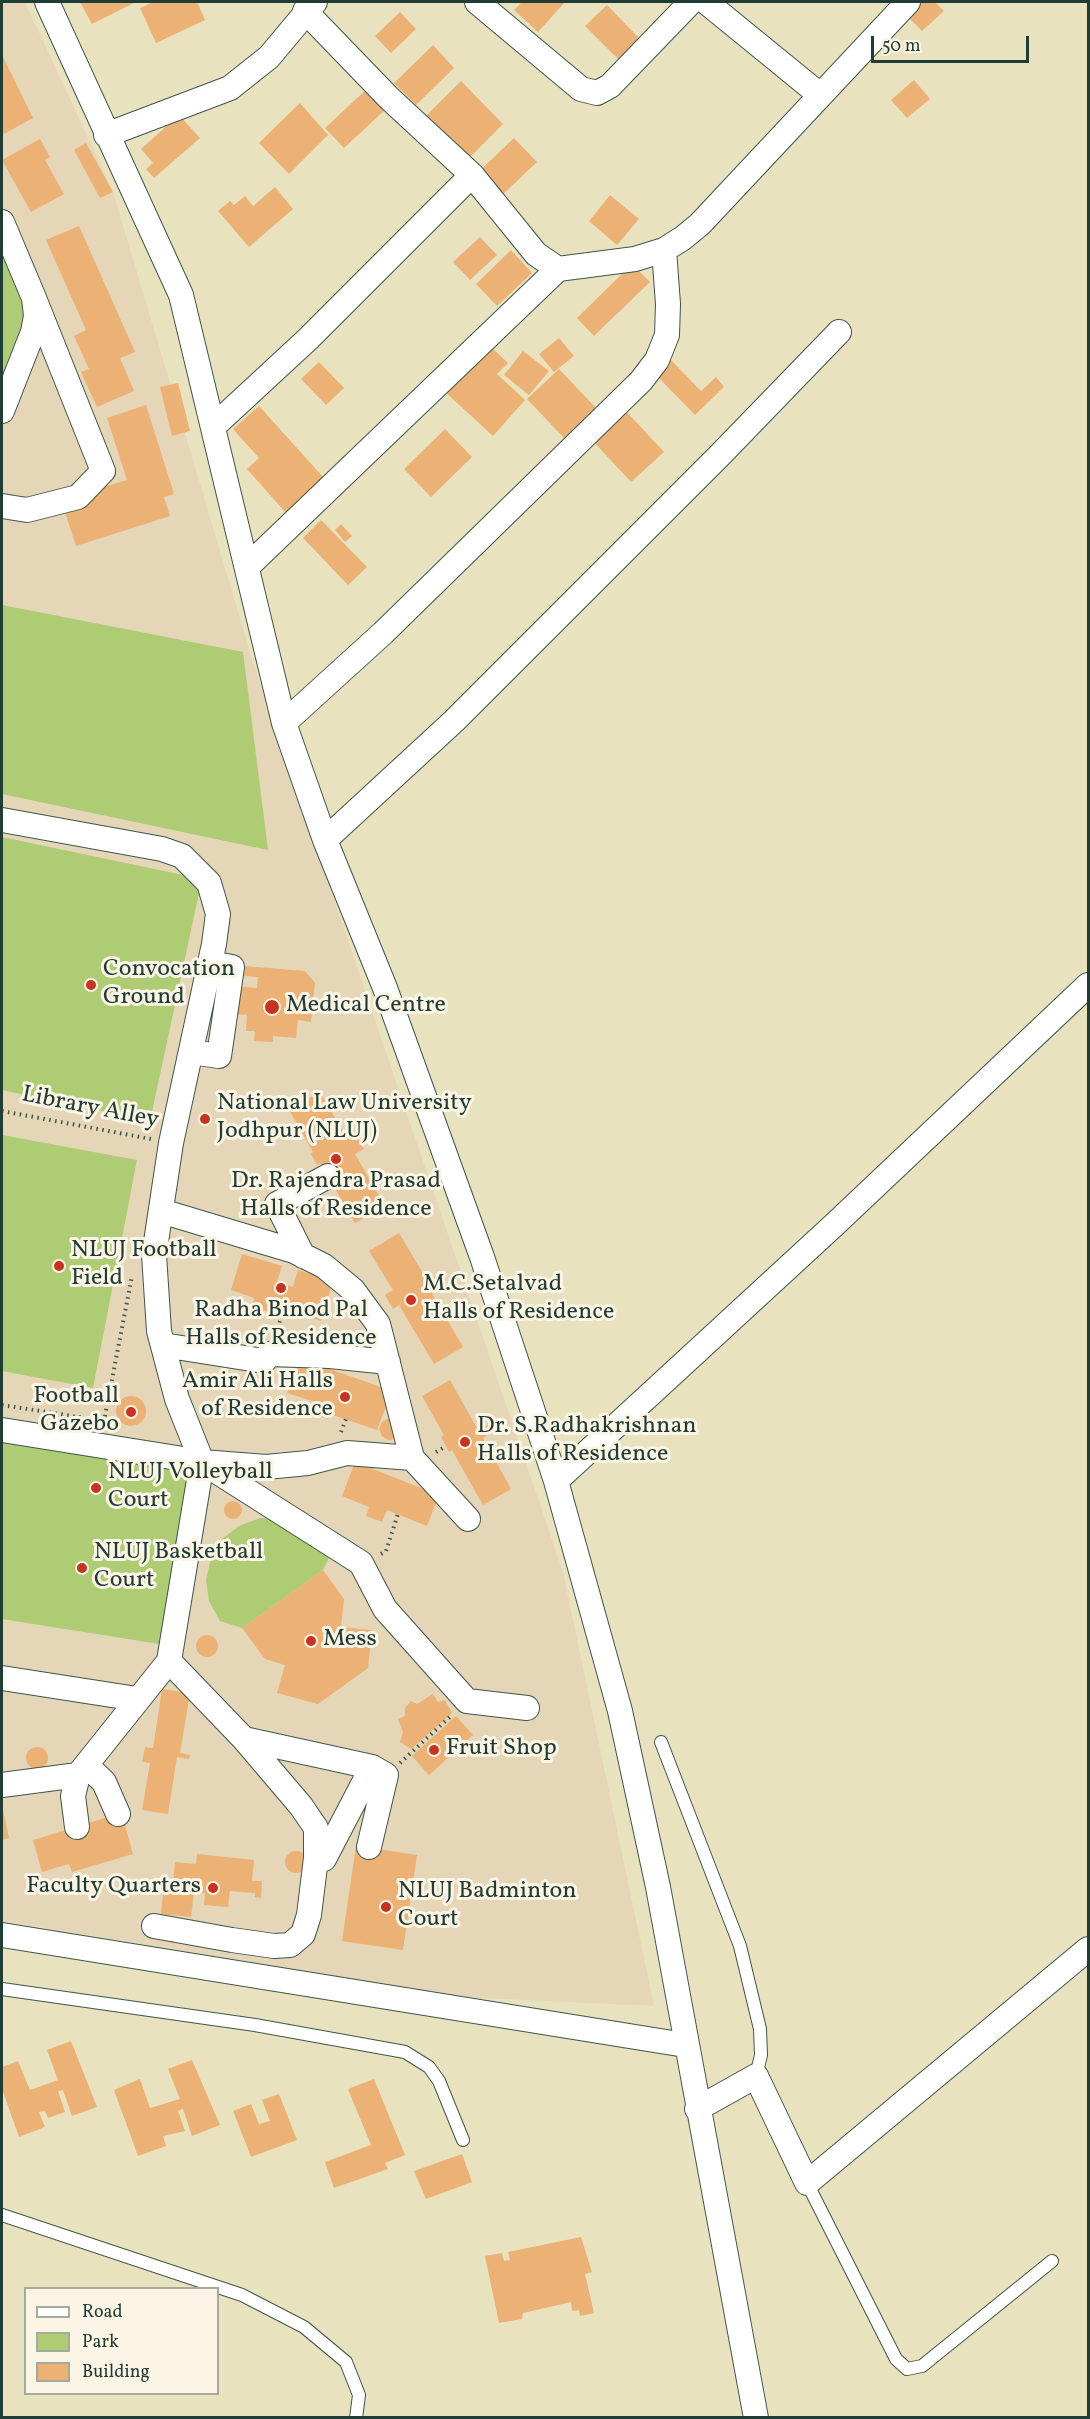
<!DOCTYPE html>
<html>
<head>
<meta charset="utf-8">
<style>
  body { margin:0 }
  #map { position:relative; width:1090px; height:2419px; overflow:hidden; background:#e9e2bf; font-family:Vollkorn,serif }
  canvas { display:block }
  .frame { position:absolute; inset:0; border:3px solid #1f3d34; pointer-events:none }
  .legend { position:absolute; left:24px; top:2287px; width:195px; height:108px; box-sizing:border-box; background:#fcf5e5; border:2px solid #a4ab9e; margin:0; padding:8px 10px; list-style:none; font-size:18px; color:#1f3d34 }
  .legend li { display:flex; align-items:center; gap:12px; height:30px }
  .legend b { width:30px; border:2px solid #a4ab9e }
  .scale { position:absolute; left:871px; top:36px; width:158px; height:27px; box-sizing:border-box; border:3px solid #1f3d34; border-top:0; padding-left:8px; font-size:18px; line-height:21px; white-space:nowrap; color:#1f3d34; -webkit-text-stroke:4px #fcf5e5; paint-order:stroke }
</style>
</head>
<body>
<div id="map">
<canvas width="1090" height="2419"></canvas>
<div class="frame"></div>
<ul class="legend">
<li><b style="height:8px;background:#fff"></b>Road</li>
<li><b style="height:16px;background:#aecc73"></b>Park</li>
<li><b style="height:16px;background:#ecb175"></b>Building</li>
</ul>
<div class="scale">50 m</div>
</div>
<script>
const g = document.querySelector('canvas').getContext('2d');
g.lineJoin = 'round';
function fill(path, color) { g.fillStyle = color; g.fill(path, 'evenodd'); }
const shape = rows => new Path2D(rows.map(r => 'M' + r).join(''));
function strokePath(path, color, width, dash) { g.strokeStyle = color; g.lineWidth = width; g.lineCap = dash ? 'butt' : 'round'; g.setLineDash(dash || []); g.stroke(path); }
function drawText(font, color, halo, rows, align = 'center') {
  g.font = font + ' Vollkorn,serif'; g.lineWidth = 6; g.setLineDash([]); g.textBaseline = 'middle'; g.strokeStyle = halo; g.fillStyle = color; for (const [text, x, y, turn = 0] of rows) {
    g.save(); g.translate(x, y); g.rotate((+turn || 0) * Math.PI / 180); g.textAlign = isNaN(turn) ? turn : align; if (halo) g.strokeText(text, 0, 0); g.fillText(text, 0, 0); g.restore();
  }
}
fill(shape([
  [2,2,25,2,113,192,254,665,563,1572,654,2006,461,1997,2,1921]
]), '#e5d6b7');
fill(shape([
  [2,226,34,298,2,411],
  [2,605,243,652,268,850,2,794],
  [2,837,202,879,150,1121,2,1090],
  [2,1135,137,1160,93,1388,2,1371],
  [2,1430,202,1462,172,1646,2,1619],
  [260,1518,282,1519,318,1540,329,1558,323,1570,242,1628,220,1621,209,1601,206,1580,211,1558,222,1539,239,1526]
]), '#aecc73');
fill(shape([
  [80,2,136,2,92,24],
  [153,2,197,2,205,20,156,43,140,8],
  [522,2,565,2,538,32,514,10],
  [923,2,935,2,944,11,922,31,907,16],
  [607,5,639,38,618,59,585,26],
  [400,12,416,29,391,53,375,36],
  [433,45,454,68,416,105,394,83],
  [2,55,33,118,2,135],
  [914,80,930,99,907,118,891,100],
  [461,81,503,124,468,159,426,116],
  [368,88,387,108,344,148,325,128],
  [300,103,328,135,289,174,259,143],
  [179,115,200,138,154,178,146,169,153,163,141,149],
  [514,138,537,162,496,201,473,177],
  [40,139,50,157,45,160,64,194,31,212,2,160],
  [86,143,113,192,100,198,74,150],
  [275,187,293,209,249,247,218,211,230,201,234,205,245,196,253,206],
  [610,195,639,219,617,245,589,221],
  [79,226,135,352,120,358,134,391,97,407,81,372,89,369,74,336,86,330,46,240],
  [480,237,497,255,470,280,453,262],
  [511,250,532,273,497,306,476,284],
  [632,264,650,282,594,336,577,318],
  [559,338,574,356,554,372,539,354],
  [489,345,508,363,497,374,525,400,493,436,444,391],
  [523,351,549,371,529,395,504,375],
  [670,359,701,391,716,377,724,387,695,415,655,374],
  [319,362,344,388,326,405,301,379],
  [559,369,596,408,564,438,527,399],
  [178,383,190,431,172,436,160,387],
  [146,405,174,494,164,497,170,516,76,546,61,500,127,480,107,418],
  [259,406,324,478,286,513,247,469,259,458,233,429],
  [625,410,664,452,631,482,591,439],
  [445,429,472,457,431,497,404,469],
  [321,520,367,567,348,585,303,538],
  [341,524,352,536,345,542,335,530],
  [245,966,305,971,315,983,311,1022,298,1020,296,1038,273,1036,273,1042,254,1041,255,1031,246,1031,247,1015,232,1014,234,986,257,988,258,977,244,976],
  [320,1092,346,1137,354,1132,364,1149,355,1154,385,1206,355,1223,320,1163,317,1165,311,1154,313,1152,289,1110],
  [399,1233,427,1280,435,1276,442,1288,432,1294,463,1347,434,1364,399,1305,393,1309,385,1295,393,1290,369,1251],
  [242,1254,282,1266,277,1282,293,1287,298,1270,333,1281,321,1321,273,1304,271,1312,252,1307,254,1298,231,1290],
  [299,1358,392,1391,377,1430,330,1414,328,1419,311,1413,315,1402,287,1393],
  [450,1380,478,1430,487,1425,491,1433,483,1438,511,1489,483,1505,452,1450,449,1452,446,1446,441,1437,444,1435,422,1396],
  '116 1411a15 15 0 1 1 30 0a15 15 0 1 1-30 0Z',
  [391,1417,396,1439,388,1440,382,1436,379,1429,382,1422],
  [355,1462,439,1495,427,1526,387,1510,382,1522,366,1516,369,1507,342,1496],
  '224 1510a9 9 0 1 1 18 0a9 9 0 1 1-18 0Z',
  [323,1570,344,1599,341,1627,372,1630,368,1668,318,1704,277,1693,285,1665,265,1659,242,1628],
  '196 1646a11 11 0 1 1 22 0a11 11 0 1 1-22 0Z',
  [162,1689,190,1693,180,1753,190,1755,189,1759,177,1757,168,1814,142,1810,150,1763,142,1762,145,1747,153,1748],
  [433,1694,438,1702,445,1700,452,1713,411,1749,400,1742,403,1732,398,1719,405,1716,405,1708,411,1701,417,1704],
  [456,1716,473,1735,429,1775,412,1756],
  '26 1758a11 11 0 1 1 22 0a11 11 0 1 1-22 0Z',
  [2,1805,9,1838,2,1840],
  [118,1814,123,1818,133,1854,72,1872,69,1864,42,1872,33,1840],
  [356,1846,417,1855,403,1950,342,1941],
  '285 1862a11 11 0 1 1 22 0a11 11 0 1 1-22 0Z',
  [197,1854,254,1860,252,1881,262,1881,261,1898,255,1897,255,1893,230,1891,228,1907,204,1905,205,1893,194,1892,191,1917,161,1914,164,1884,173,1885,175,1862,196,1864],
  [71,2041,97,2107,72,2116,63,2090,58,2091,65,2112,48,2118,45,2111,39,2112,45,2127,19,2137,2,2089,2,2067,18,2061,30,2090,58,2080,47,2050],
  [192,2060,220,2125,192,2136,183,2109,178,2111,185,2131,163,2136,166,2146,138,2156,114,2090,140,2079,150,2108,180,2099,168,2069],
  [374,2079,405,2155,385,2163,388,2169,334,2188,325,2162,371,2145,348,2089],
  [279,2094,297,2140,251,2157,233,2111,251,2104,259,2124,270,2121,262,2100],
  [462,2154,472,2182,426,2199,414,2171],
  [581,2237,592,2272,585,2274,594,2313,580,2316,579,2310,572,2311,571,2302,523,2313,522,2319,499,2323,485,2256,502,2253,504,2261,510,2260,508,2252]
]), '#ecb175');
const service = shape([
  [661,1742,740,1946,760,2029,761,2055,756,2076],
  [2,1989,255,2025,405,2052,429,2067,439,2081,463,2140],
  [807,2183,896,2359,907,2369,922,2366,1052,2261],
  [2,2215,242,2295,304,2327,346,2362,359,2395,356,2418]
]);
const minor = shape([
  [47,2,181,295,284,723,325,840,385,988,482,1257,556,1481,620,1711,658,1887,756,2418],
  [477,2,581,89,597,93,610,86,691,2],
  [706,2,820,95],
  [106,135,230,88,269,57,315,2],
  [2,222,34,298,36,316,33,332,2,411],
  [558,269,635,259,664,250,683,238,700,224,908,2],
  [214,426,308,339,472,175],
  [2,506,27,510,78,497,103,471,34,298],
  [248,566,558,269,536,254,472,175,389,98,305,11],
  [284,723,383,633,641,381,657,360,667,335,668,304,664,250],
  [2,820,162,849,182,856,209,883,218,914,214,944,171,1143,154,1255,159,1331,177,1399,202,1462,361,1563,385,1609,467,1701,527,1708],
  [325,840,454,721,720,455,839,332],
  [191,1052,219,1056,232,967,210,963],
  [161,1211,294,1251,324,1266,353,1290,378,1324,412,1458,468,1519],
  [303,1256,277,1204,328,1176],
  [163,1345,264,1361,269,1354,330,1356,388,1362],
  [2,1430,202,1462,266,1467,308,1463,347,1453,412,1458],
  [556,1481,833,1226,1088,985],
  [2,1678,137,1699],
  [244,1739,372,1767,324,1859,316,1858],
  [87,1766,104,1782,118,1814],
  [2,1785,78,1775,169,1661],
  [77,1827,73,1796,78,1775],
  [369,1847,386,1775,372,1767],
  [154,1926,232,1940,274,1946,290,1945,303,1934,309,1915,316,1858,316,1828,301,1806,244,1739,169,1661,202,1462],
  [2,1935,685,2045],
  [697,2109,756,2076,807,2183,1088,1949]
]);
strokePath(service, '#3d5649', 14);
strokePath(minor, '#3d5649', 26);
strokePath(shape([
  [2,1111,151,1139],
  [276,1334,284,1308],
  [2,1405,104,1421,132,1276],
  [341,1432,346,1419],
  [436,1452,446,1446],
  [381,1554,386,1551,398,1514],
  [400,1763,452,1715]
]), '#3d5649', 4, [1.5, 4.5]);
strokePath(service, '#fff', 12);
strokePath(minor, '#fff', 24);
for (const [x, y, r, color] of [
  [91,985,6,"#c8321e"],
  [272,1007,8,"#c8321e"],
  [205,1119,6,"#c8321e"],
  [336,1159,6,"#c8321e"],
  [59,1266,6,"#c8321e"],
  [281,1288,6,"#c8321e"],
  [411,1300,6,"#c8321e"],
  [345,1397,6,"#c8321e"],
  [131,1412,6,"#c8321e"],
  [465,1442,6,"#c8321e"],
  [96,1488,6,"#c8321e"],
  [82,1568,6,"#c8321e"],
  [311,1641,6,"#c8321e"],
  [434,1750,6,"#c8321e"],
  [213,1888,6,"#c8321e"],
  [386,1907,6,"#c8321e"]
]) { const dot = new Path2D(); dot.arc(x, y, r, 0, 2 * Math.PI); g.fillStyle = color; g.fill(dot); strokePath(dot, '#fcf5e5', 2); }
drawText('24px', '#1f3d34', '#fcf5e5', [
  ["Convocation",103,971],
  ["Ground",103,999],
  ["Medical Centre",286,1007],
  ["National Law University",217,1105],
  ["Jodhpur (NLUJ)",217,1133],
  ["Dr. Rajendra Prasad",336,1183,"center"],
  ["Halls of Residence",336,1211,"center"],
  ["NLUJ Football",71,1252],
  ["Field",71,1280],
  ["M.C.Setalvad",423,1286],
  ["Halls of Residence",423,1314],
  ["Radha Binod Pal",281,1312,"center"],
  ["Halls of Residence",281,1340,"center"],
  ["Amir Ali Halls",333,1383,"right"],
  ["of Residence",333,1411,"right"],
  ["Football",119,1398,"right"],
  ["Gazebo",119,1426,"right"],
  ["Dr. S.Radhakrishnan",477,1428],
  ["Halls of Residence",477,1456],
  ["NLUJ Volleyball",108,1474],
  ["Court",108,1502],
  ["NLUJ Basketball",94,1554],
  ["Court",94,1582],
  ["Mess",323,1641],
  ["Fruit Shop",446,1750],
  ["Faculty Quarters",201,1888,"right"],
  ["NLUJ Badminton",398,1893],
  ["Court",398,1921]
], 'left');
drawText('24px', '#1f3d34', '#fcf5e5', [
  ["Library Alley",90,1109,11]
]);
</script>
</body>
</html>
